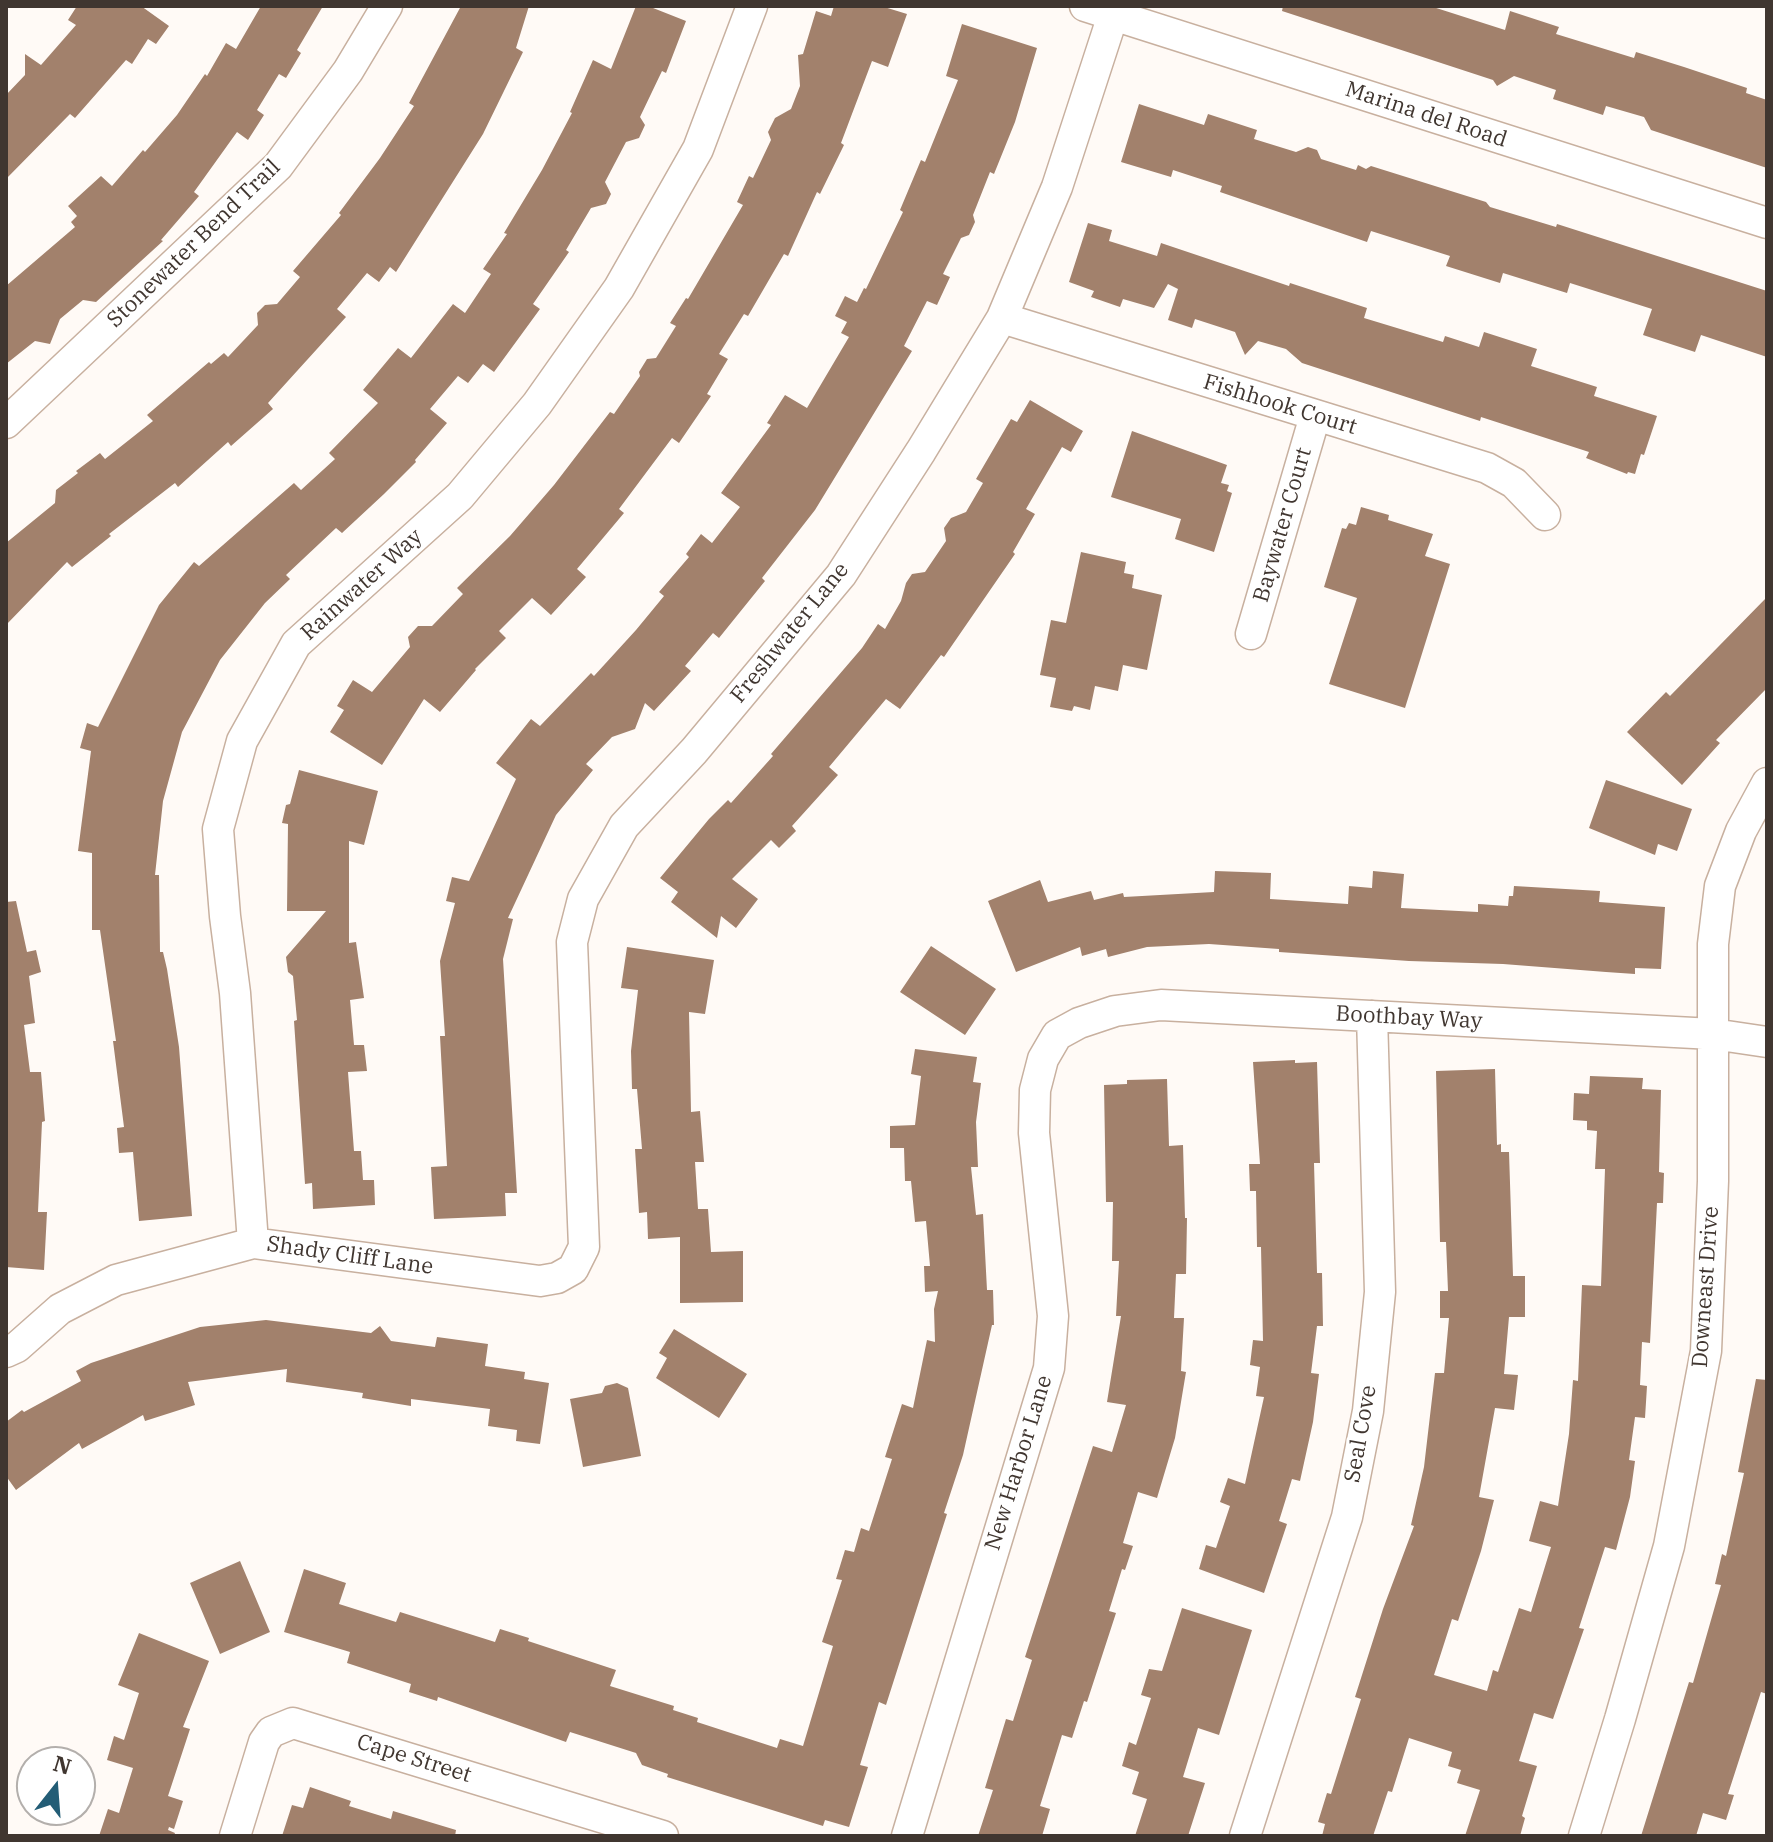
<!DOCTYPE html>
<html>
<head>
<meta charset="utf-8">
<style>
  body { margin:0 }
  #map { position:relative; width:1773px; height:1842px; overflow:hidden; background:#fffaf6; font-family:"IBM Plex Serif",serif }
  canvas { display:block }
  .frame { position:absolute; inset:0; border:8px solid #403630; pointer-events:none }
  .north { position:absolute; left:16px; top:1746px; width:80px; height:80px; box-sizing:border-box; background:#fff; border:2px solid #b3afac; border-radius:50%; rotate:17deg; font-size:22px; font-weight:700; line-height:32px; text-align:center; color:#403630 }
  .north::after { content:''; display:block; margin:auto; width:28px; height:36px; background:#235d76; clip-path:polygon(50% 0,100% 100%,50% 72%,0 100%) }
</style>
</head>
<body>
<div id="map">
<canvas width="1773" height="1842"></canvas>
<div class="frame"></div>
<div class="north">N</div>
</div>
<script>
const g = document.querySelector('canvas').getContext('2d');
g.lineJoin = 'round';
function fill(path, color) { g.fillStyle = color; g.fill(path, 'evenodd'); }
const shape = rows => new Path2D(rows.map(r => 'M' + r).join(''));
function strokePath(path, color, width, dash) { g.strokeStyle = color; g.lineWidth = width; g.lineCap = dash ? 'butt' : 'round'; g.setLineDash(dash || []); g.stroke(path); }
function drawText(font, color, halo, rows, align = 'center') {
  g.font = font + ' "IBM Plex Serif",serif'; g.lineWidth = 6; g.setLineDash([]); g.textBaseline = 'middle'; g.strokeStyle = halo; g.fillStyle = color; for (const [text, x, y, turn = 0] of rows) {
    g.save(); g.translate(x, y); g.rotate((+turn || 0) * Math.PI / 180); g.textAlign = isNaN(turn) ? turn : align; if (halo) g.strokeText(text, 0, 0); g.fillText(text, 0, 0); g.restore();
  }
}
fill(shape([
  [77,6,141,6,169,26,156,44,148,39,132,64,126,60,75,118,70,114,6,179,6,95,25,75,25,54,41,65,76,25,68,20],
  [261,6,323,6,297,50,301,53,286,78,279,74,257,110,264,115,248,140,237,132,194,192,199,196,161,240,163,241,96,302,83,300,60,319,50,344,35,341,6,364,6,286,75,227,71,222,77,216,68,206,101,176,112,186,143,150,145,152,177,115,205,74,207,76,226,43,236,49],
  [461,6,529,6,516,48,523,52,483,134,396,272,390,267,379,282,367,273,337,309,346,317,268,403,273,409,231,446,228,442,178,487,175,483,109,534,111,536,72,567,67,562,6,625,6,543,55,503,56,490,78,473,76,471,100,453,105,459,153,421,147,415,209,362,211,364,224,353,228,357,258,325,257,313,265,305,277,304,300,277,293,271,341,215,339,213,380,158,414,106,409,103],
  [636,6,648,6,686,21,666,73,662,71,640,117,645,125,639,138,626,142,605,182,611,194,606,204,591,208,566,250,569,252,533,304,540,309,494,372,483,364,468,383,458,376,430,409,447,423,415,460,416,462,384,494,342,533,336,528,286,575,290,579,265,603,220,660,182,732,163,801,155,875,159,875,160,952,163,952,167,969,179,1047,192,1216,139,1221,133,1152,119,1153,117,1128,124,1127,113,1041,116,1041,100,930,92,930,92,853,78,851,91,751,80,748,87,723,98,727,159,605,194,562,199,566,294,483,301,490,335,459,329,453,378,403,363,390,398,348,411,358,453,304,465,313,491,274,483,269,507,234,504,233,542,170,572,113,570,112,593,60,611,69],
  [834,6,881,6,907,14,888,67,872,61,841,143,844,145,820,194,817,192,788,256,784,254,748,316,744,314,719,354,728,359,707,394,711,396,679,443,672,438,619,509,624,513,577,569,586,577,551,615,532,598,499,631,506,638,475,669,476,670,440,712,424,699,382,765,330,732,344,710,337,706,353,680,372,692,410,647,408,637,418,626,432,626,463,594,457,588,510,536,554,485,610,412,614,414,640,376,639,372,647,359,656,358,676,326,670,323,686,298,688,299,743,205,737,202,749,176,753,178,771,140,768,132,775,118,791,109,800,86,798,55,803,54,816,11,831,16],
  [1283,6,1430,6,1505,30,1510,11,1559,27,1556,34,1634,58,1636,52,1684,67,1747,88,1746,93,1767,100,1767,168,1651,130,1644,117,1606,106,1603,115,1553,99,1556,90,1514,76,1497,86,1493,80,1282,11],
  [962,24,1037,48,1015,122,994,174,990,172,973,215,975,222,969,235,961,238,943,274,950,277,937,305,927,301,904,346,912,351,815,510,762,578,765,581,719,638,713,633,685,666,691,671,654,711,645,703,635,729,612,737,586,764,593,770,556,815,508,918,513,919,503,959,517,1193,505,1193,506,1216,434,1219,431,1167,447,1166,440,1036,445,1036,440,961,455,903,446,901,452,877,469,881,516,779,496,763,531,719,540,726,591,673,594,676,636,630,664,596,659,592,689,557,686,554,701,534,712,543,740,507,721,493,771,425,767,423,785,395,807,408,849,337,841,333,847,322,835,316,845,296,857,302,864,288,866,289,903,212,900,210,921,160,925,162,958,80,946,76],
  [1139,104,1204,125,1208,114,1257,130,1254,139,1296,152,1308,147,1317,150,1321,159,1356,170,1358,165,1366,169,1371,166,1486,202,1490,207,1556,227,1557,224,1767,291,1767,357,1701,335,1695,352,1643,335,1652,309,1570,283,1567,293,1503,273,1500,283,1446,266,1450,256,1371,231,1367,242,1220,192,1222,186,1173,170,1171,177,1121,162],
  [1088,223,1112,230,1109,241,1157,256,1161,243,1289,286,1290,283,1367,308,1364,318,1443,342,1445,336,1479,347,1484,332,1537,349,1531,366,1597,387,1594,396,1657,416,1644,455,1641,454,1635,474,1628,472,1627,474,1586,458,1589,452,1481,417,1480,421,1302,363,1286,349,1258,341,1245,355,1235,332,1195,319,1192,328,1168,320,1178,289,1168,284,1154,308,1123,299,1120,307,1091,297,1094,291,1069,282],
  [1030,400,1083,431,1071,452,1062,447,1026,509,1035,514,1013,552,1015,554,944,657,941,655,900,709,886,699,829,767,838,775,792,826,796,831,779,848,771,840,732,879,758,899,736,928,721,916,717,938,671,902,678,892,660,878,709,819,728,800,731,803,773,756,771,754,862,648,878,624,885,629,901,601,906,583,912,574,925,572,946,541,944,528,951,518,966,512,983,483,976,479,1011,419,1017,422],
  [1132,431,1227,465,1221,483,1229,485,1227,491,1232,493,1214,552,1175,539,1181,519,1111,497],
  [1361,507,1389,515,1388,520,1433,534,1425,556,1450,564,1405,708,1329,684,1357,598,1324,587,1342,528,1346,529,1349,523,1356,525],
  [1081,552,1126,562,1124,573,1134,575,1132,588,1162,595,1147,670,1123,665,1118,691,1095,686,1090,710,1074,706,1072,711,1050,707,1056,678,1040,675,1051,620,1066,623],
  [1767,597,1767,688,1716,740,1720,743,1682,785,1627,732,1666,692,1670,696],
  [299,770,378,791,364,845,349,841,349,943,356,942,364,998,350,1000,354,1045,364,1045,367,1071,348,1072,354,1151,361,1151,363,1180,374,1180,375,1205,313,1209,312,1183,305,1184,294,1021,297,1020,293,976,288,972,286,957,326,911,287,911,288,824,282,823,286,805,290,804],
  [1606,780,1692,809,1677,851,1658,844,1655,855,1589,828],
  [1215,871,1271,873,1270,899,1348,904,1349,886,1372,888,1373,871,1404,874,1401,908,1478,912,1478,904,1508,906,1509,896,1513,896,1514,886,1600,891,1599,902,1665,907,1661,969,1635,968,1635,974,1606,972,1503,964,1409,961,1279,952,1279,949,1209,944,1147,947,1108,957,1106,949,1082,956,1080,947,1016,972,988,901,1040,880,1048,902,1091,891,1094,900,1123,893,1124,897,1214,892],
  [16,901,27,952,36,950,41,972,29,976,35,1023,24,1025,30,1072,41,1072,45,1121,42,1122,38,1212,47,1212,44,1270,6,1267,6,902],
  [931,946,996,989,965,1035,900,992],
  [627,947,714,960,705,1014,689,1012,691,1112,700,1111,704,1162,695,1162,698,1209,708,1209,711,1252,743,1251,743,1302,680,1303,680,1237,648,1239,647,1212,639,1213,635,1149,642,1149,637,1089,632,1089,631,1051,638,990,621,988],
  [915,1049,977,1057,973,1082,981,1083,976,1122,978,1167,971,1167,976,1215,983,1214,987,1290,993,1290,994,1325,992,1325,963,1455,944,1513,947,1514,886,1705,879,1702,860,1765,868,1767,849,1827,825,1820,823,1826,667,1777,668,1774,642,1765,636,1753,570,1732,566,1742,438,1697,437,1701,409,1692,411,1684,347,1663,350,1652,284,1632,304,1569,346,1583,339,1604,396,1622,400,1612,495,1642,500,1629,529,1638,528,1641,616,1670,610,1686,674,1706,673,1710,698,1718,697,1722,777,1748,780,1739,803,1746,833,1646,822,1642,842,1580,836,1579,845,1550,854,1552,861,1528,869,1531,892,1459,885,1457,902,1404,913,1408,927,1340,935,1342,934,1309,938,1291,925,1292,924,1266,930,1266,926,1221,915,1222,911,1181,905,1181,904,1148,890,1148,890,1126,915,1125,921,1076,911,1074],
  [1295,1060,1295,1063,1317,1062,1320,1163,1314,1163,1317,1273,1322,1273,1323,1326,1317,1326,1311,1373,1319,1374,1313,1422,1300,1481,1292,1479,1279,1521,1287,1524,1264,1593,1199,1569,1206,1545,1216,1548,1230,1506,1220,1502,1228,1478,1245,1484,1264,1397,1256,1396,1260,1367,1250,1365,1253,1340,1263,1341,1261,1247,1257,1247,1256,1191,1250,1191,1249,1164,1260,1164,1253,1062],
  [1495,1069,1497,1145,1501,1144,1501,1152,1509,1152,1513,1276,1525,1276,1525,1317,1509,1317,1504,1374,1518,1375,1514,1410,1495,1408,1479,1497,1494,1500,1481,1551,1458,1621,1452,1619,1434,1675,1487,1691,1493,1670,1498,1672,1519,1608,1531,1612,1551,1547,1529,1541,1540,1501,1558,1506,1569,1434,1573,1380,1578,1381,1582,1285,1601,1286,1605,1169,1595,1169,1597,1131,1587,1130,1587,1121,1573,1120,1574,1093,1589,1094,1590,1076,1643,1078,1642,1089,1661,1090,1659,1172,1664,1173,1663,1203,1657,1203,1650,1343,1642,1342,1640,1385,1647,1386,1645,1418,1635,1417,1629,1460,1635,1461,1630,1497,1616,1550,1605,1547,1579,1628,1584,1629,1553,1719,1534,1713,1519,1761,1537,1766,1522,1816,1525,1818,1520,1836,1465,1836,1480,1790,1457,1783,1461,1770,1448,1766,1452,1752,1409,1738,1392,1792,1388,1791,1373,1836,1322,1836,1325,1824,1318,1822,1327,1793,1331,1794,1361,1699,1355,1697,1383,1609,1414,1526,1411,1525,1424,1467,1435,1373,1444,1373,1449,1318,1440,1318,1440,1291,1448,1291,1446,1242,1440,1242,1436,1071],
  [1167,1079,1169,1146,1183,1145,1185,1218,1187,1218,1186,1274,1176,1274,1174,1318,1184,1318,1181,1371,1186,1372,1175,1438,1157,1498,1138,1492,1123,1543,1133,1546,1125,1570,1122,1569,1109,1611,1116,1613,1087,1702,1084,1701,1072,1738,1062,1735,1040,1806,1050,1809,1042,1836,978,1836,993,1790,985,1788,1006,1719,1013,1721,1032,1660,1025,1657,1093,1446,1112,1452,1126,1405,1107,1402,1121,1316,1116,1316,1119,1261,1112,1261,1113,1202,1106,1202,1104,1085,1127,1084,1127,1080],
  [266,1320,371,1333,380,1326,391,1341,435,1347,437,1337,488,1344,485,1366,525,1372,524,1379,549,1383,540,1444,516,1441,517,1430,488,1426,490,1409,411,1399,411,1406,362,1398,363,1393,286,1382,287,1369,188,1382,195,1405,145,1421,143,1415,82,1449,79,1443,16,1490,6,1476,6,1422,22,1410,24,1412,81,1381,76,1371,91,1363,200,1327],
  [674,1329,747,1374,719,1418,656,1378,667,1358,659,1353],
  [1756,1379,1767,1380,1767,1694,1761,1692,1728,1794,1734,1795,1726,1820,1703,1813,1696,1836,1641,1836,1689,1682,1693,1683,1721,1585,1715,1584,1722,1554,1726,1556,1744,1473,1738,1472],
  [617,1383,628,1388,641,1456,583,1467,570,1399,602,1393,605,1386],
  [240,1561,270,1632,220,1654,190,1583],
  [1182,1608,1252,1630,1219,1735,1198,1728,1183,1777,1205,1783,1188,1836,1135,1836,1147,1799,1132,1794,1139,1772,1122,1766,1129,1742,1136,1745,1151,1698,1141,1695,1149,1669,1162,1671],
  [139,1633,209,1661,183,1727,190,1729,168,1796,183,1801,174,1829,169,1827,168,1830,175,1833,174,1836,99,1836,108,1809,119,1813,133,1768,107,1760,114,1736,124,1740,139,1693,118,1685],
  [310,1787,351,1801,349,1806,391,1819,393,1811,456,1830,455,1836,282,1836,292,1805,303,1808]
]), '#a2816c');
const street = shape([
  [1085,6,1767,223],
  [1002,318,1487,468,1514,483,1545,515],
  [6,423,278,166,348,71,387,6],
  [1251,634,1315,416],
  [253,1243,235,993,225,916,218,829,242,741,296,644,460,496,537,404,619,288,698,149,752,6],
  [6,1352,17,1347,60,1309,116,1280,253,1243,540,1281,557,1278,573,1269,584,1247,572,942,583,899,624,826,694,751,841,575,921,451,1002,318,1057,187,1116,6],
  [235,1836,264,1742,271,1732,293,1723,663,1836],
  [907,1836,1049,1368,1053,1316,1034,1133,1035,1090,1043,1059,1057,1035,1079,1023,1115,1011,1161,1005,1713,1034,1767,1042],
  [1245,1836,1347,1517,1368,1411,1380,1292,1372,1016],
  [1584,1836,1620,1719,1669,1546,1706,1351,1713,1181,1713,944,1720,886,1741,831,1767,783]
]);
strokePath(street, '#c8b09f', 33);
strokePath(street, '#fff', 30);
drawText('22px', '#403630', '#fff', [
  ["Marina del Road",1426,115,18],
  ["Stonewater Bend Trail",194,244,-44],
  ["Fishhook Court",1280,405,17],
  ["Baywater Court",1283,525,-74],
  ["Rainwater Way",362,585,-42],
  ["Freshwater Lane",790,633,-51],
  ["Boothbay Way",1409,1018,3],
  ["Shady Cliff Lane",350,1256,8],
  ["Downeast Drive",1706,1287,-86],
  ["Seal Cove",1361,1434,-80],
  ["New Harbor Lane",1019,1463,-73],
  ["Cape Street",414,1759,17]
]);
</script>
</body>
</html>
